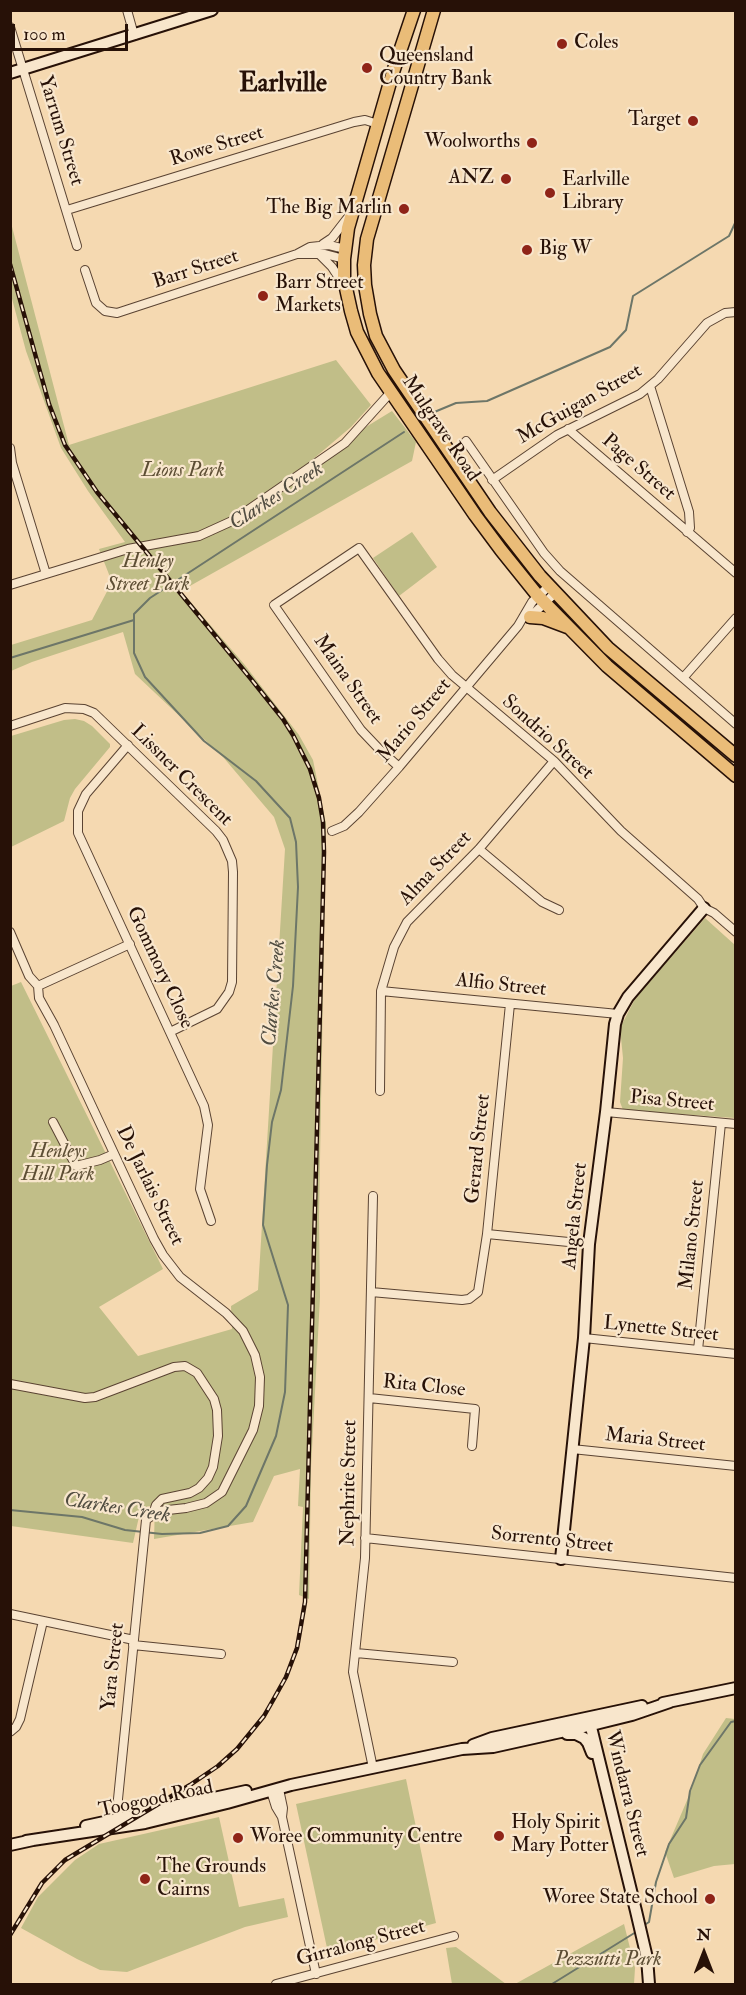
<!DOCTYPE html>
<html>
<head>
<meta charset="utf-8">
<style>
  body { margin:0 }
  #map { position:relative; width:746px; height:1995px; overflow:hidden; background:#f5d9b1; font-family:"IM FELL Double Pica",serif }
  canvas { display:block }
  .frame { position:absolute; inset:0; border:12px solid #271107; pointer-events:none }
  .north { position:absolute; left:674px; top:1923px; width:60px; height:60px; -webkit-text-stroke:4px #f8e6cc; paint-order:stroke; rotate:0deg; font-size:16px; font-weight:700; line-height:24px; text-align:center; color:#271107 }
  .north::after { content:''; display:block; margin:auto; width:21px; height:27px; background:#271107; clip-path:polygon(50% 0,100% 100%,50% 72%,0 100%) }
  .scale { position:absolute; left:12px; top:24px; width:116px; height:27px; box-sizing:border-box; border:3px solid #271107; border-top:0; padding-left:8px; font-size:18px; line-height:21px; white-space:nowrap; color:#271107; -webkit-text-stroke:4px #f8e6cc; paint-order:stroke }
</style>
</head>
<body>
<div id="map">
<canvas width="746" height="1995"></canvas>
<div class="frame"></div>
<div class="north">N</div>
<div class="scale">100 m</div>
</div>
<script>
const g = document.querySelector('canvas').getContext('2d');
g.lineJoin = 'round';
function fill(path, color) { g.fillStyle = color; g.fill(path, 'evenodd'); }
const shape = rows => new Path2D(rows.map(r => 'M' + r).join(''));
function strokePath(path, color, width, dash) { g.strokeStyle = color; g.lineWidth = width; g.lineCap = dash ? 'butt' : 'round'; g.setLineDash(dash || []); g.stroke(path); }
function drawText(font, color, halo, rows, align = 'center') {
  g.font = font + ' "IM FELL Double Pica",serif'; g.lineWidth = 4.5; g.setLineDash([]); g.textBaseline = 'middle'; g.strokeStyle = halo; g.fillStyle = color; for (const [text, x, y, turn = 0] of rows) {
    g.save(); g.translate(x, y); g.rotate((+turn || 0) * Math.PI / 180); g.textAlign = isNaN(turn) ? turn : align; if (halo) g.strokeText(text, 0, 0); g.fillText(text, 0, 0); g.restore();
  }
}
fill(shape([
  [10,219,69,445,336,360,371,405,351,427,312,460,392,411,416,442,412,461,181,591,244,664,299,735,313,760,326,824,319,1216,320,1297,311,1468,309,1599,299,1595,303,1507,298,1506,300,1469,274,1476,253,1522,154,1539,155,1505,141,1508,133,1543,11,1526,11,986,21,982,163,1269,99,1307,138,1356,232,1329,231,1306,258,1290,285,849,274,817,223,757,135,674,123,632,32,662,11,671,11,645,92,620,112,582,99,549,125,542,88,491,61,448,26,351,11,295],
  [412,532,437,567,399,596,373,558],
  [75,719,84,721,92,726,110,744,110,747,75,789,70,798,64,821,11,847,11,736,64,720],
  [705,918,735,945,735,1118,623,1110,620,1102,623,1058,620,1028,635,999],
  [726,1718,735,1719,735,1864,714,1866,674,1878,665,1852,691,1791,703,1754],
  [406,1779,436,1923,331,1952,327,1948,296,1804],
  [219,1817,239,1907,284,1898,288,1917,245,1927,127,1972,100,1970,77,1959,21,1928,38,1897,75,1860,99,1844],
  [624,1924,635,1968,634,1984,515,1984],
  [456,1947,506,1984,452,1984,446,1948]
]), '#c1be88');
strokePath(shape([
  [432,413,456,403,487,401,610,347,626,330,633,296,729,236,736,221],
  [10,658,134,620],
  [10,1510,82,1517,125,1530,162,1534,200,1533,228,1526,246,1506,276,1436,285,1392,288,1305,263,1225,267,1165,272,1122,281,1090,293,986,298,887,296,842,290,818,256,781,204,741,145,677,134,653,134,614,150,598,404,432],
  [643,1926,649,1922,656,1882,669,1844,686,1818,690,1791,700,1765,731,1722,736,1721],
  [552,1984,636,1932]
]), '#6d7668', 2);
const street = shape([
  [127,10,134,35],
  [10,27,77,246],
  [67,210,354,122,365,120,378,124],
  [323,244,332,238,349,216],
  [318,253,332,267,343,284],
  [298,254,325,254,344,259],
  [85,270,96,303,105,311,117,313,297,254,310,247,329,245,345,249],
  [650,386,689,512,690,528,687,532],
  [568,429,736,573],
  [466,441,544,553,560,571,736,724],
  [10,448,12,463,46,574],
  [492,480,557,435,640,394,658,379,707,323,725,313,736,312],
  [10,585,128,549,199,536,232,521,345,443,391,392],
  [529,618,555,593],
  [683,678,736,618],
  [10,726,65,708,84,709,94,713,216,831,223,840,232,861,233,872,232,982,229,992,217,1009,170,1032],
  [128,745,86,794,78,811,78,833,204,1106,208,1125,200,1189,211,1221],
  [399,767,380,750,361,730,274,605,359,548,438,659,452,675,554,761,621,831,698,899,704,908,714,913,736,932],
  [332,831,344,826,359,812,399,767,518,626,532,602,549,586],
  [479,849,542,902,559,910],
  [10,932,29,976,38,986,39,998,54,1025,154,1239,163,1255,180,1277,226,1313,243,1331,255,1355,260,1377,259,1406,253,1430,222,1492,206,1503,186,1508,159,1511,146,1520,118,1799,119,1817],
  [38,986,130,944],
  [381,991,618,1014],
  [380,1091,381,991,394,947,407,922,479,849,554,761],
  [606,1112,736,1124],
  [53,1122,76,1166,100,1160,114,1154],
  [487,1234,589,1244],
  [371,1292,462,1300,469,1299,478,1292,487,1234,510,1004],
  [584,1338,736,1354],
  [698,1350,721,1123],
  [10,1384,85,1398,95,1397,174,1367,185,1366,197,1373,214,1399,217,1410,218,1436,213,1467,208,1478,199,1488,190,1493,162,1499,156,1505,153,1514],
  [369,1398,475,1409,472,1446],
  [572,1449,736,1466],
  [365,1538,736,1578],
  [10,1614,134,1640],
  [133,1645,221,1654],
  [356,1653,453,1662],
  [10,1732,16,1727,20,1719,43,1621],
  [373,1768,353,1672,365,1558,373,1196],
  [279,1789,283,1808,282,1817],
  [271,1791,276,1807,282,1817,316,1974],
  [276,1984,454,1936]
]);
const secondary = shape([
  [10,73,212,10],
  [561,1559,584,1338,589,1244,606,1112,615,1024,618,1014,628,997,704,908],
  [663,1703,736,1688],
  [589,1719,636,1911,647,1958,649,1984],
  [567,1734,576,1734,584,1738,588,1743,592,1753],
  [473,1745,492,1738,642,1706],
  [86,1826,246,1791],
  [26,1841,145,1823,227,1803,291,1785,462,1749,493,1747,583,1727,632,1715,670,1702],
  [10,1845,33,1840]
]);
const primary = shape([
  [414,10,393,72,348,228,344,259,344,279,351,311,357,332,378,373,475,515,501,550,538,596,607,666,736,776],
  [434,10,367,239,364,265,365,285,370,314,376,336,394,370,446,447,490,512,540,576,608,648,736,756],
  [530,617,543,618,567,627]
]);
strokePath(street, '#5a4332', 10);
strokePath(secondary, '#271107', 14);
strokePath(primary, '#271107', 15);
strokePath(street, '#f8e6cc', 8);
strokePath(secondary, '#f8e6cc', 10);
strokePath(primary, '#eabc78', 12);
const rail = shape([
  [10,264,49,404,65,445,97,492,251,679,283,719,293,735,310,769,319,798,323,822,324,852,305,1602,297,1648,286,1677,272,1702,264,1716,237,1749,218,1766,190,1785,65,1860,42,1883,10,1935]
]);
strokePath(rail, '#271107', 4.5);
strokePath(rail, '#f8e6cc', 2, [7]);
for (const [x, y, r, color] of [
  [562,44,6,"#8f2418"],
  [367,68,6,"#8f2418"],
  [693,121,6,"#8f2418"],
  [532,143,6,"#8f2418"],
  [506,179,6,"#8f2418"],
  [550,193,6,"#8f2418"],
  [404,209,6,"#8f2418"],
  [527,250,6,"#8f2418"],
  [263,296,6,"#8f2418"],
  [499,1836,6,"#8f2418"],
  [238,1838,6,"#8f2418"],
  [145,1879,6,"#8f2418"],
  [710,1899,6,"#8f2418"]
]) { const dot = new Path2D(); dot.arc(x, y, r, 0, 2 * Math.PI); g.fillStyle = color; g.fill(dot); strokePath(dot, '#f8e6cc', 2); }
drawText('20px', '#271107', '#f8e6cc', [
  ["Coles",574,44],
  ["Queensland",379,57],
  ["Country Bank",379,80],
  ["Target",681,121,"right"],
  ["Woolworths",520,143,"right"],
  ["ANZ",494,179,"right"],
  ["Earlville",562,181],
  ["Library",562,204],
  ["The Big Marlin",392,209,"right"],
  ["Big W",539,250],
  ["Barr Street",275,284],
  ["Markets",275,307],
  ["Holy Spirit",511,1824],
  ["Mary Potter",511,1847],
  ["Woree Community Centre",250,1838],
  ["The Grounds",157,1868],
  ["Cairns",157,1891],
  ["Woree State School",698,1899,"right"]
], 'left');
drawText('20px', '#271107', '#f8e6cc', [
  ["Yarrum Street",60,131,73],
  ["Rowe Street",217,147,-17],
  ["Barr Street",196,270,-18],
  ["McGuigan Street",580,405,-30],
  ["Mulgrave Road",440,429,56],
  ["Page Street",638,468,41],
  ["Maina Street",347,680,55],
  ["Mario Street",415,721,-50],
  ["Sondrio Street",547,738,42],
  ["Lissner Crescent",181,776,45],
  ["Alma Street",436,869,-46],
  ["Gommory Close",159,968,65],
  ["Alfio Street",501,986,6],
  ["Pisa Street",672,1102,5],
  ["Gerard Street",479,1149,-84],
  ["De Jarlais Street",149,1186,64],
  ["Angela Street",576,1216,-84],
  ["Milano Street",693,1235,-84],
  ["Lynette Street",661,1330,6],
  ["Rita Close",424,1387,6],
  ["Maria Street",655,1441,6],
  ["Nephrite Street",350,1483,-89],
  ["Sorrento Street",552,1541,6],
  ["Yara Street",114,1667,-84],
  ["Windarra Street",626,1794,76],
  ["Toogood Road",156,1800,-12],
  ["Girralong Street",361,1944,-15]
]);
drawText('italic 20px', '#5d4e34', '#f8e6cc', [
  ["Lions Park",183,472],
  ["Henley",148,563],
  ["Street Park",148,586],
  ["Henleys",58,1153],
  ["Hill Park",58,1176],
  ["Pezzutti Park",608,1961]
]);
drawText('italic 21px', '#504c40', '#f8e6cc', [
  ["Clarkes Creek",277,497,-33],
  ["Clarkes Creek",275,993,-85],
  ["Clarkes Creek",117,1509,9]
]);
drawText('bold 26px', '#271107', '#f8e6cc', [
  ["Earlville",283,85]
]);
</script>
</body>
</html>
